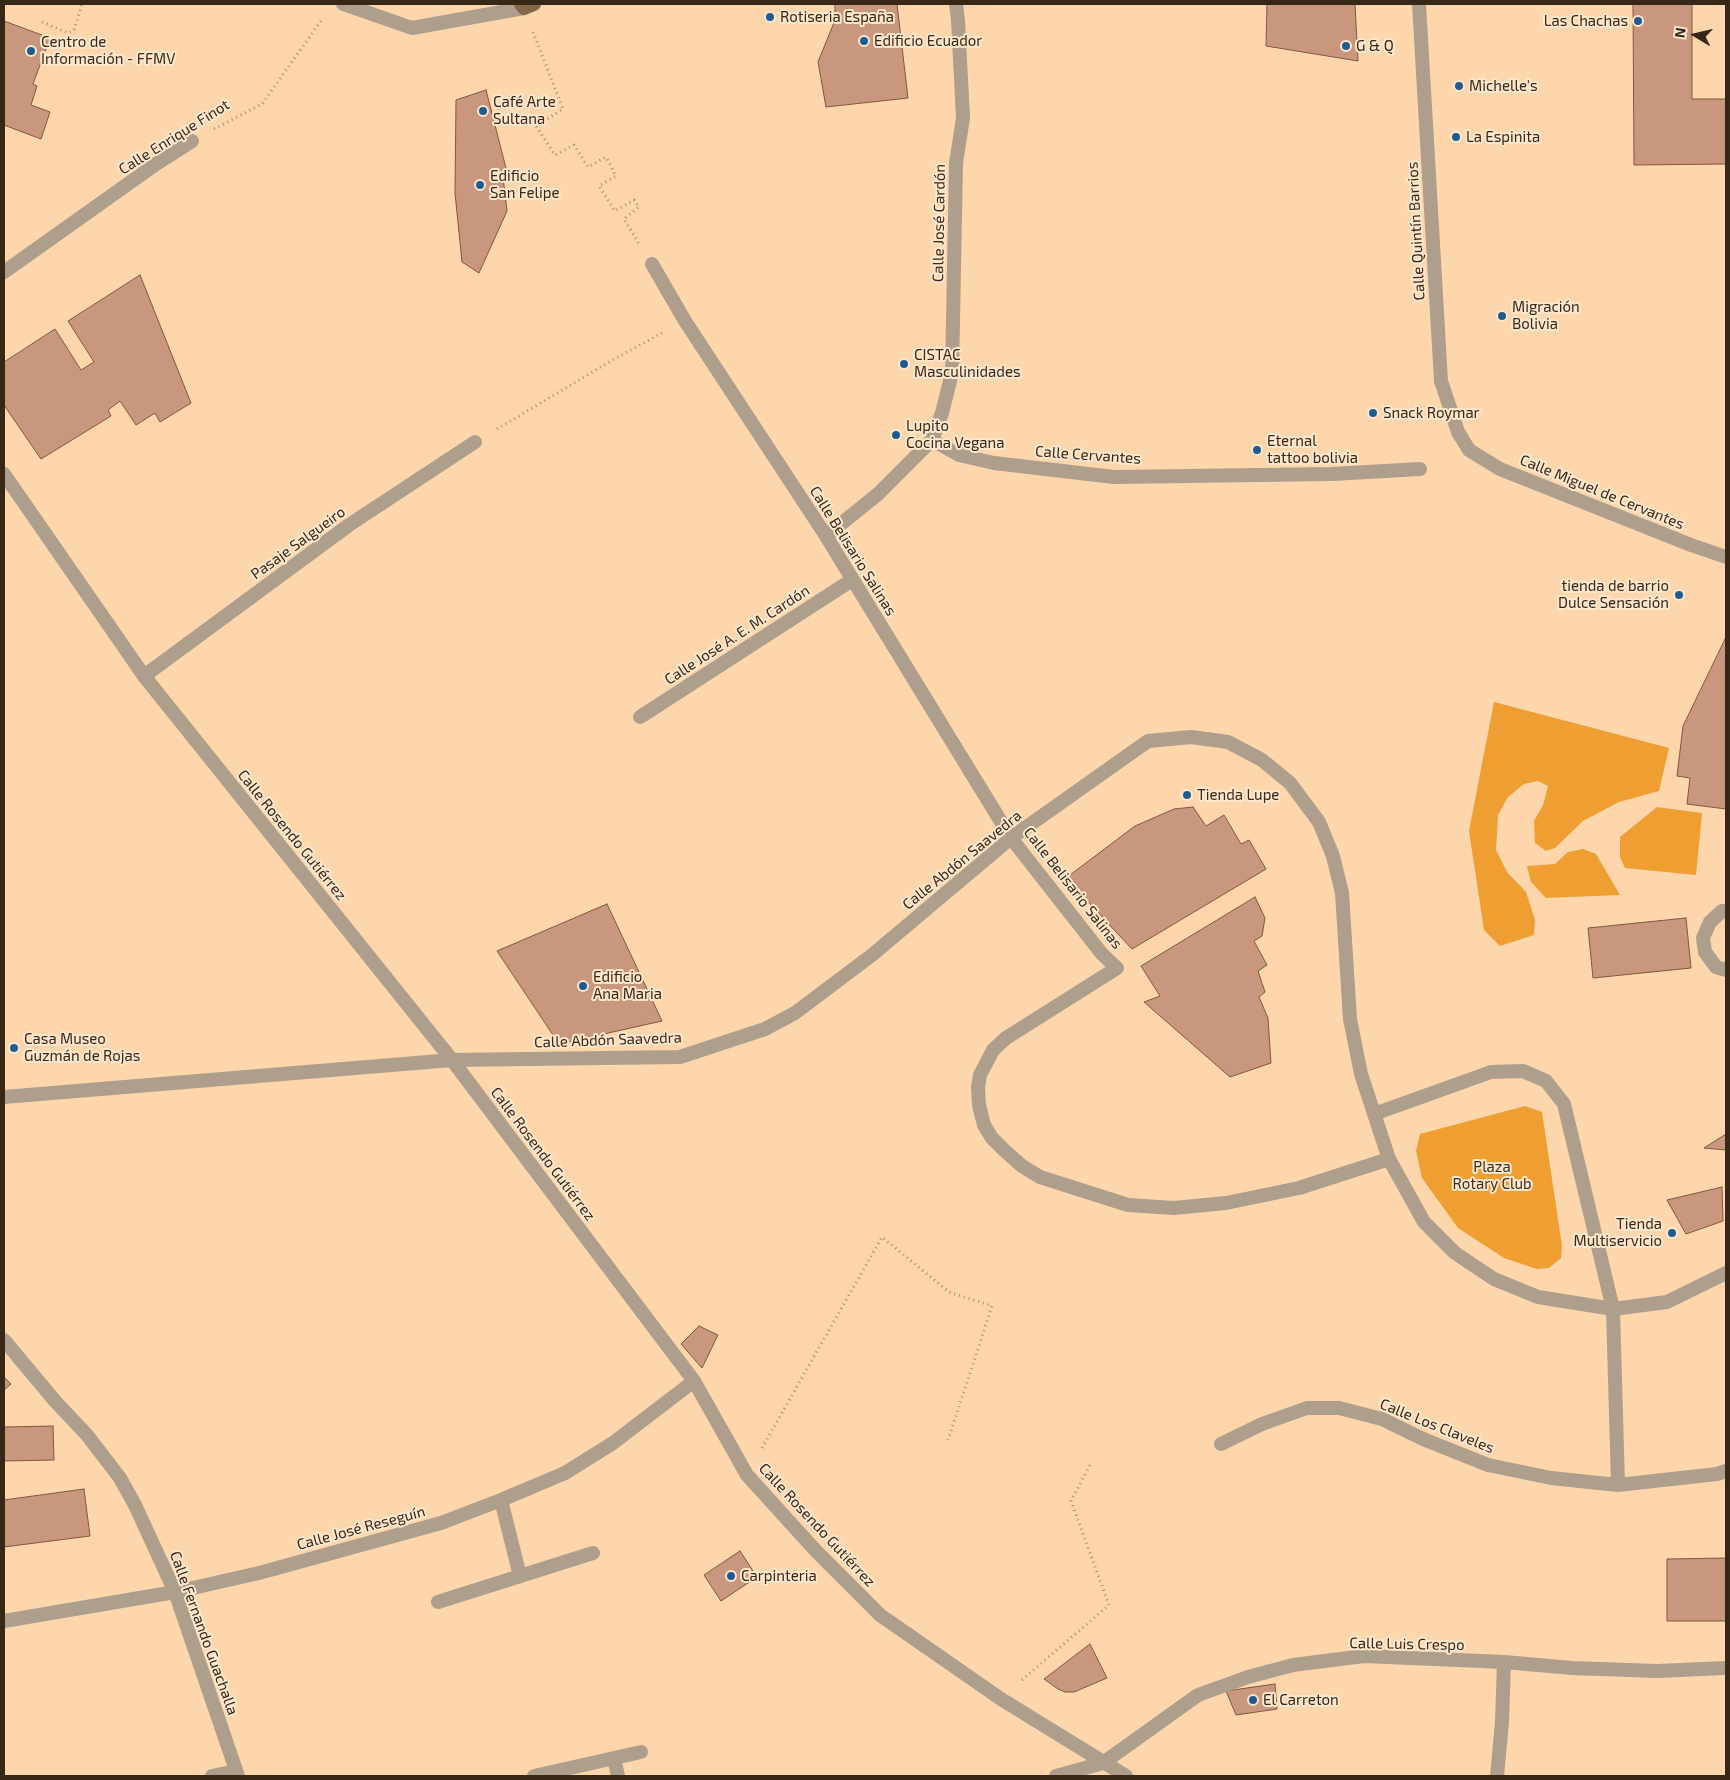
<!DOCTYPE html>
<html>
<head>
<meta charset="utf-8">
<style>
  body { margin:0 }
  #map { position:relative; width:1730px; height:1780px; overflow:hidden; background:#fdd6ac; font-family:"Exo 2",sans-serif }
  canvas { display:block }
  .frame { position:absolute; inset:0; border:5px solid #362716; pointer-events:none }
  .north { position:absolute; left:1670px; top:10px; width:50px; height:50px; -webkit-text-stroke:4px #ffe7cd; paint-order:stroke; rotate:279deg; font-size:14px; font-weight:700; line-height:20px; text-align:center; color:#362716 }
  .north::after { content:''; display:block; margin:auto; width:18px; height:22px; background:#362716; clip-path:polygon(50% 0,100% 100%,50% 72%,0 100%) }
</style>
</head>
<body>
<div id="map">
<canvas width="1730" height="1780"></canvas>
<div class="frame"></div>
<div class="north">N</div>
</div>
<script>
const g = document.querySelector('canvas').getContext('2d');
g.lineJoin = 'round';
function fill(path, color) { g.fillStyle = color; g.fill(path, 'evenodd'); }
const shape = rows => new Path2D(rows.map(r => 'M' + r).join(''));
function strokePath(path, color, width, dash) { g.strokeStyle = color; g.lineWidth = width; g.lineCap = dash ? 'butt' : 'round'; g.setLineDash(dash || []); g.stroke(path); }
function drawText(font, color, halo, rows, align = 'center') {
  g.font = font + ' "Exo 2",sans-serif'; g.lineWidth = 4; g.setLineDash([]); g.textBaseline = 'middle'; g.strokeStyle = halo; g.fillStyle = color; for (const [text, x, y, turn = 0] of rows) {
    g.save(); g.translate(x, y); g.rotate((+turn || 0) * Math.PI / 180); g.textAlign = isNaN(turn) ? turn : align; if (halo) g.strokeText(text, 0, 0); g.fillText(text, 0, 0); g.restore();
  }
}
fill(shape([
  [1494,702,1669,748,1659,791,1619,802,1583,821,1555,848,1546,851,1535,843,1534,821,1543,805,1548,786,1538,781,1524,784,1508,797,1498,815,1496,850,1507,872,1526,892,1535,920,1534,935,1500,946,1484,930,1469,831],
  [1657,807,1702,813,1696,875,1625,868,1620,857,1620,837],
  [1583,849,1596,854,1620,895,1546,898,1531,882,1527,866,1555,864,1568,852],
  [1525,1106,1542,1112,1562,1246,1561,1258,1549,1268,1537,1269,1504,1258,1458,1228,1422,1178,1416,1151,1420,1134]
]), '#ef9e32');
const building = shape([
  [835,4,897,4,908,98,826,107,818,62,835,20,835,4],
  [1267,4,1355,4,1358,61,1266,46,1267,4],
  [1633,4,1692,4,1692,99,1726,99,1726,164,1634,165,1633,4],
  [4,21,50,38,33,84,37,86,31,105,50,112,41,139,4,125,4,21],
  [486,90,508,176,503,177,507,211,479,273,462,262,455,193,456,100,486,90],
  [140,275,191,403,160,422,155,413,136,425,120,401,108,410,111,416,41,459,4,405,4,362,55,329,81,370,94,362,68,321,140,275],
  [1726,637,1726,809,1687,804,1690,778,1677,776,1683,726,1726,637],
  [1193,807,1206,826,1224,815,1241,844,1249,840,1266,869,1132,949,1066,878,1135,826,1174,809,1193,807],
  [1255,897,1265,918,1262,936,1254,941,1267,965,1258,971,1265,992,1259,997,1268,1018,1271,1063,1230,1077,1144,1002,1160,996,1141,966,1255,897],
  [607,904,662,1021,559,1044,497,951,607,904],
  [1686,918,1691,968,1593,978,1588,928,1686,918],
  [1726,1134,1726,1150,1704,1148,1726,1134],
  [1722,1187,1723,1221,1686,1234,1667,1200,1722,1187],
  [699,1326,718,1335,702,1368,681,1344,699,1326],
  [4,1377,11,1384,4,1390,4,1377],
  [53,1426,54,1460,4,1461,4,1427,53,1426],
  [84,1489,90,1536,4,1547,4,1500,84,1489],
  [740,1551,757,1577,721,1601,704,1575,740,1551],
  [1726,1558,1726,1621,1667,1621,1667,1559,1726,1558],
  [1090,1644,1107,1678,1074,1692,1065,1692,1058,1689,1044,1679,1090,1644],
  [1275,1684,1277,1709,1236,1715,1226,1691,1275,1684]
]);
fill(building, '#c9977d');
strokePath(building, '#83563e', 1);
strokePath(shape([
  [42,22,68,33,74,30,82,4],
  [533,32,563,109,536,126,555,155,574,145,588,167,606,157,616,176,599,186,615,211,634,200,639,207,624,219,639,244],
  [214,129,262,104,323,18],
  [497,429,616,358,662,333],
  [762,1448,882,1237,949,1292,992,1306,948,1440],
  [1022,1680,1109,1605,1071,1501,1090,1465]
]), '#ab8e6f', 3, [1, 4]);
strokePath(shape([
  [144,676,349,525,475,442],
  [640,717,852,580],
  [1726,911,1722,911,1710,922,1703,938,1705,952,1716,967,1726,970],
  [501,1500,520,1576],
  [438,1602,593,1553],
  [614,1758,618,1776],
  [212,1776,236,1771],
  [534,1776,641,1752]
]), '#ae9e8c', 14);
strokePath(shape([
  [1011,838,1102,954,1117,968,1006,1038,993,1050,980,1075,978,1087,979,1105,984,1125,992,1138,1004,1150,1022,1166,1040,1177,1128,1205,1174,1208,1226,1203,1299,1188,1389,1159]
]), '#ae9e8c', 14);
strokePath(shape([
  [343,4,412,28,524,8],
  [1419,4,1441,381,1458,432,1469,450,1500,469,1691,545,1726,557],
  [652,264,685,321,826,536,1011,838],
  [4,272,156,164,192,141],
  [932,440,959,455,994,463,1114,477,1332,474,1420,469],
  [826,536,878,494,932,440,942,413,952,373,956,163,963,118,958,20,956,4],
  [4,1097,452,1060,680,1057,765,1029,795,1013,872,955,1011,838,1148,741,1191,737,1228,742,1262,760,1290,783,1319,822,1333,856,1342,893,1350,1019,1361,1074,1389,1159,1424,1222,1455,1253,1494,1279,1538,1297,1613,1309,1667,1302,1726,1273],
  [1374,1114,1491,1072,1523,1071,1546,1081,1564,1104,1613,1309,1618,1485],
  [4,1340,55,1401,87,1435,120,1478,135,1505,175,1592,238,1776],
  [1221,1444,1262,1424,1307,1408,1339,1408,1382,1419,1423,1439,1488,1465,1551,1478,1618,1485,1717,1474,1726,1471],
  [4,1621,175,1592,259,1573,441,1523,501,1500,565,1473,613,1443,694,1381],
  [1056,1776,1103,1763,1198,1695,1248,1677,1293,1665,1364,1656,1504,1662,1572,1668,1657,1671,1726,1668],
  [1497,1776,1502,1722,1504,1662]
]), '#ae9e8c', 14);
strokePath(shape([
  [4,474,144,676,452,1060,694,1381,747,1475,816,1551,880,1615,1001,1699,1126,1776]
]), '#ae9e8c', 14);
strokePath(shape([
  [521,4,524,8,534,4]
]), '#856847', 14);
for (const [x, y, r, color] of [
  [770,17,5,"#1d5c92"],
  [1638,21,5,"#1d5c92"],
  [864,41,5,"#1d5c92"],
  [1346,46,5,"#1d5c92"],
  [31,51,5,"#1d5c92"],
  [1459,86,5,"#1d5c92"],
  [483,111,5,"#1d5c92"],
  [1456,137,5,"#1d5c92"],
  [480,185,5,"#1d5c92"],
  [1502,316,5,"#1d5c92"],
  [904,364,5,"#1d5c92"],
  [1373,413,5,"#1d5c92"],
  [896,435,5,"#1d5c92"],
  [1257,450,5,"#1d5c92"],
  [1679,595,5,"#1d5c92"],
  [1187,795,5,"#1d5c92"],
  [583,986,5,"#1d5c92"],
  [14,1048,5,"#1d5c92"],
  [1672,1233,5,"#1d5c92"],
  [731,1576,5,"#1d5c92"],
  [1253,1700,5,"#1d5c92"]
]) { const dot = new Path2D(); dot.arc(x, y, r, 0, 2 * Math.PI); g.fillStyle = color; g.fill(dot); strokePath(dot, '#ffe7cd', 2); }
drawText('15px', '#362716', '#ffe7cd', [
  ["Rotiseria España",780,17],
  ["Las Chachas",1628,21,"right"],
  ["Edificio Ecuador",874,41],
  ["Centro de",41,42],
  ["Información - FFMV",41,59],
  ["G & Q",1356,46],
  ["Michelle's",1469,86],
  ["Café Arte",493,102],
  ["Sultana",493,119],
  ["La Espinita",1466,137],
  ["Edificio",490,176],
  ["San Felipe",490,193],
  ["Migración",1512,307],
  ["Bolivia",1512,324],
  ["CISTAC",914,355],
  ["Masculinidades",914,372],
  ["Snack Roymar",1383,413],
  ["Lupito",906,426],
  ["Cocina Vegana",906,443],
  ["Eternal",1267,441],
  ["tattoo bolivia",1267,458],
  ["tienda de barrio",1669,586,"right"],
  ["Dulce Sensación",1669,603,"right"],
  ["Tienda Lupe",1197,795],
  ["Edificio",593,977],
  ["Ana Maria",593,994],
  ["Casa Museo",24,1039],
  ["Guzmán de Rojas",24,1056],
  ["Tienda",1662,1224,"right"],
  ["Multiservicio",1662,1241,"right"],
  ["Carpinteria",741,1576],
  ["El Carreton",1263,1700]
], 'left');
drawText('15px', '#362716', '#ffe7cd', [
  ["Calle Enrique Finot",174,137,-32],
  ["Calle José Cardón",939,223,-89],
  ["Calle Quintín Barrios",1416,231,-93],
  ["Calle Cervantes",1088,455,4],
  ["Calle Miguel de Cervantes",1602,492,22],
  ["Pasaje Salgueiro",298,543,-36],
  ["Calle Belisario Salinas",853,551,58],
  ["Calle José A. E. M. Cardón",737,635,-33],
  ["Calle Rosendo Gutiérrez",292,835,51],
  ["Calle Abdón Saavedra",962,860,-39],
  ["Calle Belisario Salinas",1073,888,52],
  ["Calle Abdón Saavedra",608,1040,-2],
  ["Calle Rosendo Gutiérrez",543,1154,53],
  ["Calle Los Claveles",1437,1426,22],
  ["Calle Rosendo Gutiérrez",817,1525,47],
  ["Calle José Reseguín",361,1528,-15],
  ["Calle Fernando Guachalla",204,1633,70],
  ["Calle Luis Crespo",1407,1644,1]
]);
drawText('15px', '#3e2e1d', '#ffe7cd', [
  ["Plaza",1492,1167],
  ["Rotary Club",1492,1184]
]);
</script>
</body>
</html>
